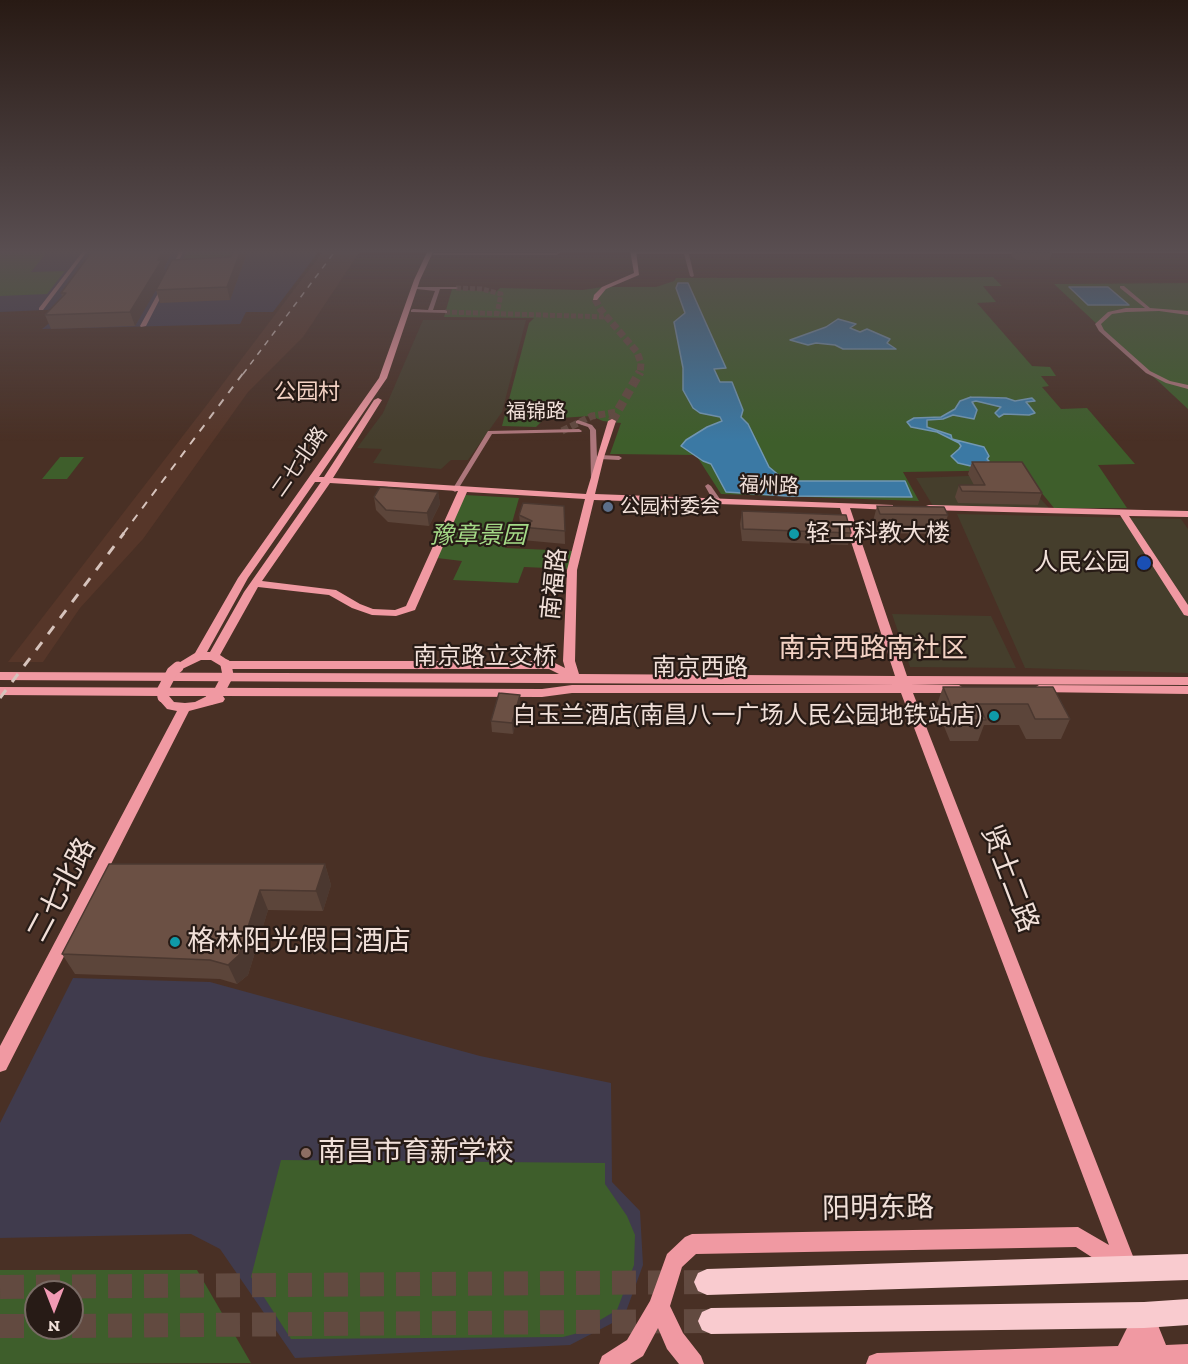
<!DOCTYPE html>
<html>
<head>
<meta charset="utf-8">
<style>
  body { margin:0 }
  #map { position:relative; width:1188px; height:1364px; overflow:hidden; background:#493025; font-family:"Zilla Slab",serif }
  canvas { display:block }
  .north { position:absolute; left:24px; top:1280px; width:60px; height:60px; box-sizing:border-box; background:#271b16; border:2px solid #786a64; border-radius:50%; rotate:180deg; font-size:16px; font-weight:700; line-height:24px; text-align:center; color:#f1e0d9 }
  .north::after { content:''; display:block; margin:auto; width:21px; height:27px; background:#f09ab4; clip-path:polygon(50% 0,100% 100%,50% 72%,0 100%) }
</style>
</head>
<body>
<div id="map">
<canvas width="1188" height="1364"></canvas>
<div class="north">N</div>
</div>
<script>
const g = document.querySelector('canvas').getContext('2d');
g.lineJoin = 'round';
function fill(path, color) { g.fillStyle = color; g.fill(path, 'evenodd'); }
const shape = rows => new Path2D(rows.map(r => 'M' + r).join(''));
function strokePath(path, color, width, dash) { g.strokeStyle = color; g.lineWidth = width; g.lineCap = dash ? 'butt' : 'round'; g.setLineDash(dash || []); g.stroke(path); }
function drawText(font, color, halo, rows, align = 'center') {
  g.font = font + ' "Zilla Slab","Noto Sans SC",serif'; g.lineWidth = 4.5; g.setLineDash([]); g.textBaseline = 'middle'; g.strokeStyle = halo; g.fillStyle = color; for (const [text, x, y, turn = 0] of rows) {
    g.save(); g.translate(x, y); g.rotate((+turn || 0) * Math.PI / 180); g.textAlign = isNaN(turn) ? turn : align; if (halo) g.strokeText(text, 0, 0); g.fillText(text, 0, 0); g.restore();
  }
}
fill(shape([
  [423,320,526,320,502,412,468,460,451,460,441,469,373,463,382,449,357,448,383,413],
  [1018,474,1049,508,933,506,916,478],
  [957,514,1181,519,1188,529,1188,673,1025,668],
  [892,614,991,616,1016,668,910,667]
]), '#453e2c');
fill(shape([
  [324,250,361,250,303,337,248,392,143,539,80,608,43,662,8,662,206,406]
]), '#563629');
fill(shape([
  [0,250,320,250,273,312,246,312,240,324,42,329,67,309,0,312],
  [73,978,210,982,480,1056,611,1083,612,1182,640,1211,643,1265,624,1317,570,1345,295,1358,220,1249,191,1234,0,1238,0,1123]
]), '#403b4d');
fill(shape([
  [0,250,49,250,31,272,65,271,47,294,0,296],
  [188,250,238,250,233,266,179,269],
  [993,277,1002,286,983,286,996,302,977,303,1032,366,1050,367,1056,376,1041,376,1049,386,1042,387,1061,409,1087,408,1135,464,1098,465,1127,508,1054,508,1023,470,903,472,919,501,721,494,696,455,610,454,621,423,603,421,591,416,544,419,536,427,502,426,529,323,534,318,444,317,452,289,496,292,500,288,583,290,602,287,656,287,674,281,676,278],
  [1188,283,1188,409,1054,284],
  [60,457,84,457,67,479,42,479],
  [465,495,519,498,505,548,572,551,570,569,524,567,518,583,453,580,462,561,437,558],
  [281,1160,605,1163,605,1184,627,1216,635,1235,634,1265,617,1310,578,1333,563,1337,291,1339,251,1277],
  [0,1270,197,1270,251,1363,0,1364],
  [36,1292,72,1292,72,1328,36,1328]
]), '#3e5e2b');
const water = shape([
  [678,283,688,283,726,368,714,369,720,382,732,382,743,410,741,417,748,424,769,467,781,477,799,481,905,481,912,497,787,496,726,492,711,464,703,461,681,446,686,440,707,427,722,421,720,417,700,413,693,408,683,390,683,368,674,322,685,313,676,288,678,283],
  [1069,287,1108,287,1129,305,1088,305,1069,287],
  [838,319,856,324,850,328,860,332,867,329,890,339,887,343,896,349,843,349,835,345,816,343,808,345,790,340,826,327,838,319],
  [971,397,1006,398,1015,401,1032,398,1035,401,1026,402,1035,413,1029,415,1004,414,999,417,995,413,1001,407,976,401,972,402,977,410,974,419,953,415,943,419,927,420,927,427,951,435,952,439,984,447,989,456,987,459,989,461,975,467,958,463,951,456,959,449,961,446,959,443,937,432,911,427,907,422,914,418,941,417,955,409,960,401,971,397]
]);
fill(water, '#3b79a4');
strokePath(water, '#7298b4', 1.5);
strokePath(shape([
  [456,288,482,289,501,294,497,314],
  [445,312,607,317]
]), '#624a40', 5, [5, 2]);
strokePath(shape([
  [562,431,592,416,617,412]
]), '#624a40', 7, [7, 3]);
strokePath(shape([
  [595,299,601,310,637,352,641,363,640,374]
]), '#624a40', 7, [7, 3]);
strokePath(shape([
  [612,421,640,372]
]), '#624a40', 9, [9, 4.5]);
strokePath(shape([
  [0,1287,707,1282],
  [0,1326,36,1326],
  [72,1326,711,1321]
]), '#624a40', 24, [24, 12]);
fill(shape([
  [84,250,88,250,43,310,39,310,39,308,84,250],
  [180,250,184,250,175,269,171,270,180,250],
  [559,250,563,250,557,255,434,255,432,254,434,253,556,253,559,250],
  [1040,251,1188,251,1188,253,1038,253,1040,251],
  [634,252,1024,252,1026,253,1024,254,689,254,694,276,692,277,690,276,684,254,632,254,634,252],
  [162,286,166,287,146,326,141,327,140,326,162,286],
  [1120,286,1124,286,1150,308,1188,311,1188,315,1159,311,1126,312,1112,314,1101,324,1104,330,1150,371,1170,381,1188,385,1188,389,1166,383,1146,373,1099,331,1095,324,1108,312,1126,308,1145,308,1120,288,1120,286],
  [419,287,456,287,458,288,456,289,440,289,433,310,445,310,447,311,447,313,411,312,411,310,413,309,428,310,435,291,417,289,417,287,419,287],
  [578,420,592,425,596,430,597,457,600,455,619,456,622,458,619,460,600,459,597,457,596,481,594,482,591,480,590,430,588,427,576,423,576,421,578,420],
  [579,429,582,431,581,432,492,434,457,491,455,492,452,490,488,431,579,429],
  [708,484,711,486,722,502,721,504,715,504,714,502,705,486,708,484]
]), '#ad777c');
fill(shape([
  [428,250,434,250,420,280,387,378,319,477,324,477,374,400,378,398,382,400,333,478,586,494,608,421,612,419,616,421,604,457,595,494,893,505,893,509,890,510,850,508,907,676,1188,677,1188,685,910,684,959,685,965,689,959,693,913,693,1138,1269,1135,1276,1128,1279,1121,1276,1076,1247,696,1254,682,1267,670,1306,683,1333,701,1356,704,1364,679,1364,667,1349,658,1328,643,1356,630,1364,599,1364,602,1356,627,1340,650,1301,667,1254,685,1237,692,1234,1078,1227,1109,1245,901,693,572,693,542,697,223,696,225,699,223,702,189,711,6,1070,0,1072,0,1046,177,711,167,709,159,700,158,696,0,695,0,687,542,689,572,685,898,685,0,680,0,672,559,674,549,669,226,669,211,660,201,660,178,671,172,667,195,653,238,578,379,378,414,280,428,250],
  [315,482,321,482,244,592,210,652,207,652,248,578,315,482],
  [330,483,458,491,406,606,395,610,373,609,360,604,336,590,262,581,330,483],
  [467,492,585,499,567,570,563,661,565,668,551,661,229,661,220,655,258,587,329,595,352,608,372,615,396,616,415,610,467,492],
  [594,500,840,508,895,676,579,674,575,661,577,570,594,500],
  [169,696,207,696,195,702,185,703,174,702,169,696],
  [630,250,636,250,639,275,606,289,597,300,593,300,594,295,602,287,634,273,630,250],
  [929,505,1188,511,1188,517,1129,516,1188,605,1188,616,1184,615,1120,515,926,510,926,506,929,505],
  [1039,685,1188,686,1188,694,1035,692,1033,689,1039,685],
  [1144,1305,1151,1308,1166,1345,1188,1344,1188,1364,866,1364,869,1356,877,1353,1118,1346,1137,1308,1144,1305]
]), '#f099a2');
fill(shape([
  [1188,1254,1188,1280,707,1295,698,1291,694,1282,698,1273,707,1269,1188,1254],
  [1188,1299,1188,1325,1144,1328,711,1334,702,1330,698,1321,702,1312,711,1308,1144,1302,1188,1299]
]), '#f9cbcf');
strokePath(shape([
  [243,374,336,250]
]), '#d6c3bc', 1.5, [6, 6]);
strokePath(shape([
  [123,534,244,372]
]), '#d6c3bc', 2, [8, 8]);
strokePath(shape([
  [0,698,124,533]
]), '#d6c3bc', 3, [10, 10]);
strokePath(shape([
  [163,697,162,691,172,672,178,667],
  [211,699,219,692,228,675,226,665]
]), '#f099a2', 11);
fill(shape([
  [233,250,248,250,230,300,160,303,156,290,161,280,135,326,51,329,45,315,62,296,61,293,171,253,164,268,165,272,231,257],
  [1013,250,1048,250,1052,253,1050,260,1016,260,1011,256],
  [972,462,1042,493,1038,505,958,503,955,497,959,485,974,485,968,474],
  [438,492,440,504,429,526,388,522,376,510,374,497],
  [564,506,565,544,522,540,519,515],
  [877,506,948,515,942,534,875,533,872,525],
  [742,511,851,533,848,545,742,541,740,524],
  [943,687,1053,687,1070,719,1061,739,1026,739,1019,725,984,725,978,741,950,741,936,707],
  [520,695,520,705,513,734,492,732,491,721],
  [325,864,331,885,323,911,268,910,248,975,237,984,220,979,75,974,62,954]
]), '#5c453a');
fill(shape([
  [163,250,170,250,171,253,164,268,166,273,135,326,130,312],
  [241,250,248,250,230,300,227,287],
  [438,492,440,504,429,526,427,513],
  [520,695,520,705,513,734,512,723],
  [325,864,331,885,323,911,316,891],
  [260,890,268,910,248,975,237,984,228,965]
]), '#4b3830');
const building = shape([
  [93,250,163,250,158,260,162,260,130,312,45,315,66,293,61,293,93,250],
  [233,250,241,250,227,287,156,290,172,260,231,257,233,250],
  [1014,250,1048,250,1052,253,1018,253,1014,250],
  [972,462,1022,462,1042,493,962,491,959,485,985,485,972,462],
  [380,487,438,492,427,513,386,510,374,497,380,487],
  [523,503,564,506,565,531,521,527,532,521,519,515,523,503],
  [877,506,944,507,948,515,880,514,877,506],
  [742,511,846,515,851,533,743,529,742,511],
  [943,687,1053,687,1070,719,1035,719,1028,704,978,704,986,720,957,720,943,687],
  [499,693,520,695,512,723,491,721,499,693],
  [109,864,325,864,316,891,260,890,239,955,228,965,210,960,62,954,109,864]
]);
fill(building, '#6b5044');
strokePath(building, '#4b3830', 1.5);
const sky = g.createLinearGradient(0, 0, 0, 441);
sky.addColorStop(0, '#281a14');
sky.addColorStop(0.57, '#594e51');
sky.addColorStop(1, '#594e5100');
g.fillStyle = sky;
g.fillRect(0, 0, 1188, 441);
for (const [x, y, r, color] of [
  [608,507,6,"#5c6f8a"],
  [794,534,6,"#0f9aa8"],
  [1144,563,8,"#1a4fb4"],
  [994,716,6,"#0f9aa8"],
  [175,942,6,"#0f9aa8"],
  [306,1153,6,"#8d6e63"]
]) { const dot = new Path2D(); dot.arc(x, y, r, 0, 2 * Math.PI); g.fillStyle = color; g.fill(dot); strokePath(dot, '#271b16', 2); }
drawText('20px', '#f1e0d9', '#271b16', [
  ["福锦路",536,412],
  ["二七北路",300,462,-55],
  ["福州路",769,486,2]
]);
drawText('20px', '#f1e0d9', '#271b16', [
  ["公园村委会",620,507]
], 'left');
drawText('22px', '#f3d2c4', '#271b16', [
  ["公园村",307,393]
]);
drawText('24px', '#f1e0d9', '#271b16', [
  ["轻工科教大楼",806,534,"left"],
  ["人民公园",1130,563],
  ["白玉兰酒店(南昌八一广场人民公园地铁站店)",982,716]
], 'right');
drawText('italic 24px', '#a4da87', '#271b16', [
  ["豫章景园",478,536]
]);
drawText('24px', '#f1e0d9', '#271b16', [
  ["南福路",555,584,-84],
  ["南京路立交桥",485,657],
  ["南京西路",700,668]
]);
drawText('27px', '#f3d2c4', '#271b16', [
  ["南京西路南社区",873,649]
]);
drawText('28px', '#f1e0d9', '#271b16', [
  ["贤士二路",1009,879,69],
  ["二七北路",62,890,-62],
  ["阳明东路",878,1209,-1]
]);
drawText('28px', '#f1e0d9', '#271b16', [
  ["格林阳光假日酒店",187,942],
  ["南昌市育新学校",318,1153]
], 'left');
</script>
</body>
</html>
